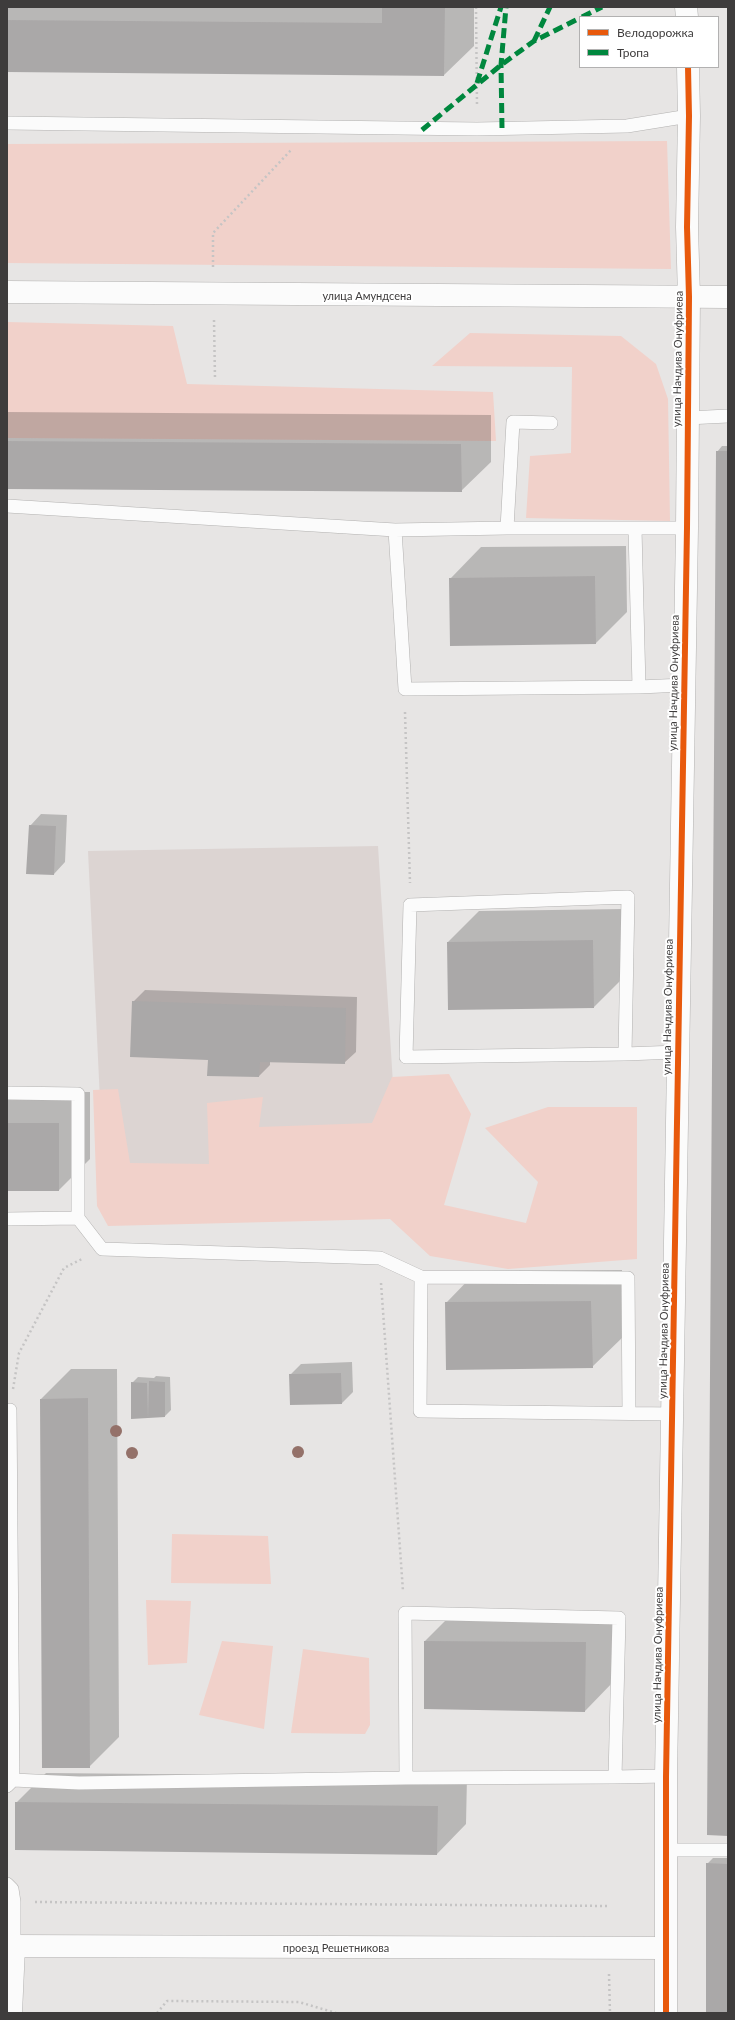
<!DOCTYPE html>
<html>
<head>
<meta charset="utf-8">
<style>
  body { margin:0 }
  #map { position:relative; width:735px; height:2020px; overflow:hidden; background:#e7e5e4; font-family:Lato,sans-serif }
  canvas { display:block }
  .frame { position:absolute; inset:0; border:8px solid #3e3c3c; pointer-events:none }
  .legend { position:absolute; left:579px; top:16px; width:140px; height:52px; box-sizing:border-box; background:#fff; border:1px solid #b2b1b1; margin:0; padding:5px 7px; list-style:none; font-size:12px; color:#3e3c3c }
  .legend li { display:flex; align-items:center; gap:8px; height:20px }
  .legend b { width:20px; border:1px solid #b2b1b1 }
</style>
</head>
<body>
<div id="map">
<canvas width="735" height="2020"></canvas>
<div class="frame"></div>
<ul class="legend">
<li><b style="height:5px;background:#e8590c"></b>Велодорожка</li>
<li><b style="height:5px;background:#00873e"></b>Тропа</li>
</ul>
</div>
<script>
const g = document.querySelector('canvas').getContext('2d');
g.lineJoin = 'round';
function fill(path, color) { g.fillStyle = color; g.fill(path, 'evenodd'); }
const shape = rows => new Path2D(rows.map(r => 'M' + r).join(''));
function strokePath(path, color, width, dash) { g.strokeStyle = color; g.lineWidth = width; g.lineCap = dash ? 'butt' : 'round'; g.setLineDash(dash || []); g.stroke(path); }
function drawText(font, color, halo, rows, align = 'center') {
  g.font = font + ' Lato,sans-serif'; g.lineWidth = 4; g.setLineDash([]); g.textBaseline = 'middle'; g.strokeStyle = halo; g.fillStyle = color; for (const [text, x, y, turn = 0] of rows) {
    g.save(); g.translate(x, y); g.rotate((+turn || 0) * Math.PI / 180); g.textAlign = isNaN(turn) ? turn : align; if (halo) g.strokeText(text, 0, 0); g.fillText(text, 0, 0); g.restore();
  }
}
fill(shape([
  [378,846,399,1179,104,1183,88,851]
]), '#dcd4d2');
fill(shape([
  [667,141,671,269,7,263,7,144],
  [7,322,173,326,187,384,493,392,496,441,7,438],
  [470,333,621,336,656,364,668,399,670,521,526,518,530,456,571,453,572,367,432,366],
  [449,1074,471,1114,444,1205,526,1223,538,1182,485,1128,548,1107,637,1107,637,1259,508,1269,430,1256,390,1219,108,1226,97,1206,93,1090,118,1089,130,1163,209,1164,207,1103,263,1097,259,1127,372,1123,392,1077],
  [172,1534,268,1536,271,1584,171,1583],
  [146,1600,191,1601,187,1663,148,1665],
  [222,1641,273,1646,264,1729,199,1715],
  [303,1649,369,1658,370,1725,365,1734,291,1733]
]), '#f1d1ca');
fill(shape([
  [7,7,474,7,474,46,444,75,7,71],
  [7,412,491,415,491,462,461,491,7,488],
  [722,446,728,446,728,1835,717,452],
  [626,546,627,612,596,643,451,645,450,579,481,547],
  [41,814,67,815,65,862,54,874,30,826],
  [624,909,625,976,594,1007,448,942,479,911],
  [145,990,357,997,356,1052,344,1063,270,1061,270,1065,259,1076,209,1059,133,1002],
  [7,1092,90,1092,90,1159,59,1190,7,1190],
  [622,1270,624,1336,592,1367,446,1303,477,1271],
  [352,1362,353,1392,342,1403,290,1375,301,1364],
  [71,1369,117,1369,119,1737,89,1767,41,1399],
  [156,1376,170,1377,171,1410,165,1416,132,1418,132,1383,138,1377,154,1378],
  [456,1610,617,1612,616,1679,585,1711,425,1708,425,1641],
  [46,1773,467,1777,466,1824,437,1854,16,1803],
  [713,1858,728,1858,728,2013,707,2013,707,1864]
]), '#0003');
fill(shape([
  [382,7,445,7,444,76,7,72,7,20,382,23],
  [7,441,461,444,462,492,7,489],
  [716,451,728,451,728,1836,707,1835],
  [595,576,596,644,450,646,449,578],
  [29,825,56,826,54,875,26,874],
  [593,940,594,1008,448,1010,447,942],
  [132,1001,346,1008,345,1064,260,1062,259,1077,207,1076,208,1060,130,1057],
  [7,1123,59,1123,59,1191,7,1191],
  [591,1301,593,1368,446,1370,445,1302],
  [341,1373,342,1404,290,1405,289,1374],
  [149,1381,165,1382,165,1417,148,1418],
  [131,1382,147,1383,148,1418,131,1419],
  [88,1398,90,1768,42,1768,40,1399],
  [424,1641,586,1642,585,1712,424,1709],
  [15,1802,438,1806,437,1855,15,1850],
  [706,1863,728,1864,728,2013,706,2013]
]), '#aaa8a8');
const service = shape([
  [7,123,477,129,627,126,689,116],
  [687,418,728,416],
  [7,506,395,530,507,528,687,528],
  [507,528,513,422,551,423],
  [635,529,639,687],
  [395,530,405,689,639,687,684,685],
  [625,1054,628,897,410,905,406,1057,625,1054,677,1052],
  [7,1093,78,1094,78,1218,7,1219],
  [78,1218,102,1249,380,1258,421,1277],
  [629,1413,628,1278,421,1277,420,1411,673,1414],
  [615,1777,619,1618,405,1613,406,1778,615,1777,666,1776],
  [13,1780,79,1783,406,1778],
  [7,1786,13,1780,10,1410],
  [667,1850,728,1850],
  [7,1884,12,1889,14,1902,14,1947]
]);
const minor = shape([
  [686,7,687,17],
  [7,1946,666,1948],
  [11,2013,14,1947],
  [666,2013,666,1776,687,528,689,297,687,227,689,116,688,67]
]);
const secondary = shape([
  [7,292,728,297]
]);
strokePath(service, '#b2b1b0', 14);
strokePath(minor, '#b2b1b0', 23);
strokePath(secondary, '#b2b1b0', 23);
strokePath(shape([
  [476,7,477,107],
  [213,267,213,233,292,149],
  [214,320,215,379],
  [405,712,410,883],
  [381,1283,403,1591],
  [13,1389,19,1353,64,1268,82,1259],
  [35,1902,610,1906],
  [609,1974,610,2013],
  [157,2013,167,2001,299,2002,336,2013]
]), '#c5c4c4', 2.5, [2, 3]);
strokePath(service, '#fbfbfb', 13);
strokePath(minor, '#fbfbfb', 22);
strokePath(secondary, '#fbfbfb', 22);
strokePath(shape([
  [582,17,602,7],
  [534,41,550,7],
  [477,83,501,7],
  [502,128,501,65,506,7],
  [422,130,501,65,534,41,580,18]
]), '#00873e', 5, [10, 5]);
strokePath(shape([
  [666,2013,666,1776,687,528,689,297,687,227,689,116,688,67]
]), '#e8590c', 6);
g.fillStyle = '#947169';
for (const [x, y] of [
  [116,1431],
  [298,1452],
  [132,1453]
]) { g.beginPath(); g.arc(x, y, 6, 0, 2 * Math.PI); g.fill(); }
drawText('11px', '#3e3c3c', '#fff', [
  ["улица Амундсена",367,296],
  ["улица Начдива Онуфриева",678,359,-89],
  ["улица Начдива Онуфриева",674,683,-89],
  ["улица Начдива Онуфриева",668,1007,-89],
  ["улица Начдива Онуфриева",664,1331,-89],
  ["улица Начдива Онуфриева",658,1655,-89],
  ["проезд Решетникова",336,1948]
]);
</script>
</body>
</html>
